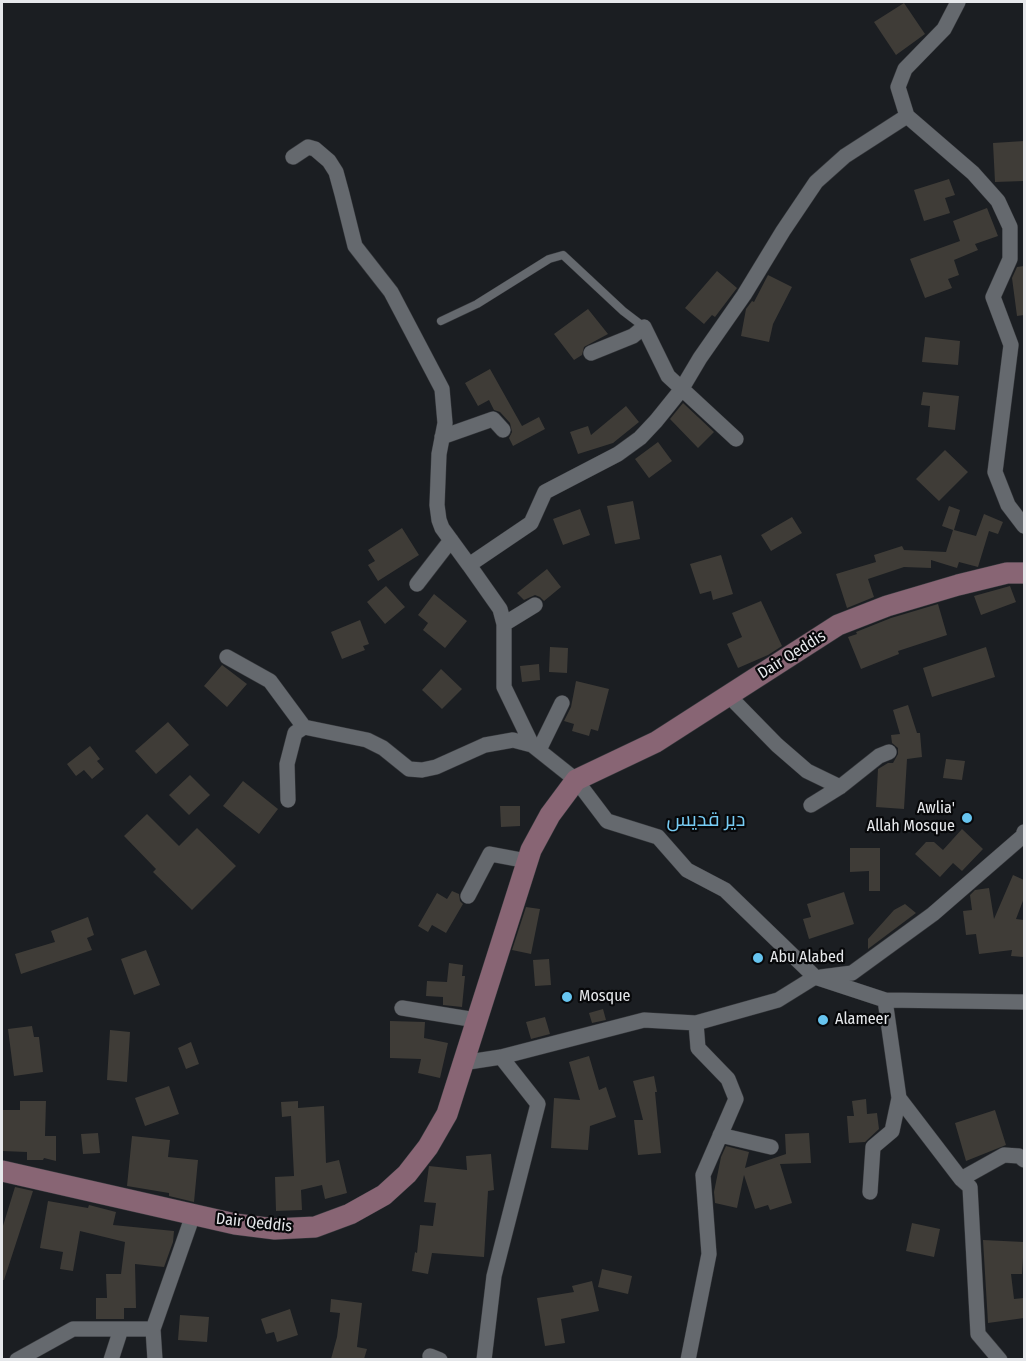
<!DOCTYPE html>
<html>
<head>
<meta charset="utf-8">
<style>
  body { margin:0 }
  #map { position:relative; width:1026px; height:1361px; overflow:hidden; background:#1b1e22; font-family:"Fira Sans Condensed",sans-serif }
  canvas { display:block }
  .frame { position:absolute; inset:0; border:3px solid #e6e8eb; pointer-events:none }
</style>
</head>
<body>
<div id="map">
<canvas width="1026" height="1361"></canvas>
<div class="frame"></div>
</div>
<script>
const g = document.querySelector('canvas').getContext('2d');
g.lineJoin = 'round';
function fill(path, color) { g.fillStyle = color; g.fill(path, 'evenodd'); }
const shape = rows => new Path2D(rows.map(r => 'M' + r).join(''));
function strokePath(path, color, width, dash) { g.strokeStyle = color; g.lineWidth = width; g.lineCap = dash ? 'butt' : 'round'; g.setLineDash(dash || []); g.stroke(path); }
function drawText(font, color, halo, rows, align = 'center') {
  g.font = font + ' "Fira Sans Condensed",Cairo,sans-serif'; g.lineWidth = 4.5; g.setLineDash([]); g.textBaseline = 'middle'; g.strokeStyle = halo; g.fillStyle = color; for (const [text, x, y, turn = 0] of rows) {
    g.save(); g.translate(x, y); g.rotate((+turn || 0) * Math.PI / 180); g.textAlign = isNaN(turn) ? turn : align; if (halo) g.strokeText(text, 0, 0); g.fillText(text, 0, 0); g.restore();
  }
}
fill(shape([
  [904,3,925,34,896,55,874,22],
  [1024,141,1024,181,995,182,993,143],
  [949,179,955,195,945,198,950,213,924,221,914,190],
  [987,208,998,236,975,244,978,250,954,260,959,275,948,279,952,288,925,298,910,259,960,241,953,221],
  [1024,266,1024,315,1017,316,1012,278,1017,267],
  [717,271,737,288,715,317,712,315,704,324,685,308],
  [768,275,792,287,773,324,769,342,741,336,746,309,752,301,754,302],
  [588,309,608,334,584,347,582,355,574,360,554,334],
  [925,337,960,341,958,365,922,362],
  [490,369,522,426,539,417,545,429,513,446,509,438,512,432,510,423,500,412,494,410,489,400,478,406,465,383],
  [923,392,959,396,955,430,928,427,930,406,921,405],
  [683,403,714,432,698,448,670,419],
  [626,406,639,422,613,443,578,454,570,432,588,426,591,435],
  [658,442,672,461,649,478,635,459],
  [945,450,968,472,939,501,916,479],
  [633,501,640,539,615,544,607,506],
  [949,506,960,510,954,530,976,536,984,514,1003,522,998,534,989,531,978,567,959,562,957,568,931,560,931,568,904,567,868,579,874,597,847,608,836,574,876,562,874,555,902,546,904,550,946,552,953,530,942,526],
  [580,509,590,535,563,545,553,519],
  [792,517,802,533,771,551,761,535],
  [402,528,419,555,378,581,368,565,375,561,368,550],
  [721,555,733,594,713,600,711,591,700,594,690,564],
  [547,569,561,587,544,601,540,597,535,595,524,600,517,593],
  [386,586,405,607,385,624,367,602],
  [1010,586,1016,602,981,615,974,596],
  [434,594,467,621,445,648,423,630,428,623,418,615],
  [761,601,782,646,768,655,738,668,727,644,742,637,732,613],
  [938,604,947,635,898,651,899,654,861,669,848,637,857,634,856,632,891,618],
  [360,620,369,644,363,646,365,650,342,659,331,632],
  [550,647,568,648,567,673,549,672],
  [986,647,995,677,932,697,923,668],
  [539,664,540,680,522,682,520,666],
  [222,665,247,684,227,707,204,686],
  [441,669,462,689,442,709,422,690],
  [576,681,609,689,598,731,591,729,589,736,572,731,574,724,564,721,571,707],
  [908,705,917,733,920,733,922,757,907,759,904,809,876,807,878,769,888,763,893,763,898,754,898,748,892,743,891,735,900,734,893,710],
  [168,722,189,745,156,774,135,751],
  [90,746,100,759,97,761,104,769,92,779,84,770,76,776,67,764],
  [946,759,965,761,962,780,943,778],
  [190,775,210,795,189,815,169,795],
  [243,781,278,809,259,834,223,806],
  [500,806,520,806,520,826,501,827],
  [147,814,179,846,197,828,236,866,192,910,153,872,156,869,124,836],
  [962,829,983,849,962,871,953,863,940,877,915,854,926,842,934,842,943,850],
  [850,848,880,848,880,891,869,891,869,871,850,872],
  [1013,875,1024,880,1024,898,1016,919,1024,920,1024,957,1011,956,1012,950,979,954,976,934,966,935,963,911,972,910,970,895,975,890,989,888,994,919],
  [452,891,459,894,460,901,463,904,446,933,432,925,428,932,418,926,437,893,447,899],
  [844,892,854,924,809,939,803,919,811,917,807,904],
  [905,904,916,913,868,949,868,939,894,910],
  [526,907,540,909,531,954,512,950],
  [88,917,94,935,87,938,92,950,21,974,15,954,55,942,51,931],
  [146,950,160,985,134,995,121,959],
  [549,959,551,985,535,986,533,960],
  [449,963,463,965,462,976,465,976,462,1007,443,1005,443,997,426,996,427,981,447,982],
  [603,1009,606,1020,592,1023,589,1013],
  [545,1017,550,1034,531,1039,526,1022],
  [390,1021,425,1022,424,1038,448,1043,440,1078,418,1073,421,1059,390,1058],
  [32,1026,34,1037,39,1037,43,1072,14,1076,8,1029],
  [110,1030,130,1032,127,1082,107,1080],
  [191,1042,199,1064,186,1069,178,1048],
  [589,1056,599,1090,606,1087,616,1117,590,1126,588,1150,551,1148,554,1098,580,1100,569,1062],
  [654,1076,657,1092,655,1092,661,1153,638,1155,634,1120,643,1120,633,1081],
  [169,1086,179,1114,145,1126,135,1098],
  [866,1099,867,1114,877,1113,879,1129,865,1142,849,1143,847,1116,854,1116,852,1101],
  [20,1101,46,1101,45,1136,56,1136,56,1161,44,1158,43,1160,27,1160,27,1152,2,1151,2,1110,20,1110],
  [298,1101,298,1108,324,1106,326,1163,339,1160,347,1193,325,1199,322,1185,301,1190,302,1210,276,1211,275,1177,294,1176,291,1116,282,1117,281,1102],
  [995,1110,1006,1145,966,1161,955,1123],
  [98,1133,100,1153,83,1154,81,1134],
  [809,1133,811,1163,780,1164,792,1203,770,1210,768,1205,755,1209,744,1175,737,1208,715,1203,714,1192,721,1157,726,1146,749,1152,745,1168,786,1154,785,1134],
  [132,1136,170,1140,168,1157,198,1160,194,1202,169,1196,169,1193,127,1186],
  [491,1154,494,1190,488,1191,484,1257,432,1253,428,1274,412,1271,415,1252,417,1253,420,1225,433,1226,436,1203,424,1202,429,1166,467,1170,466,1156],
  [15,1187,33,1191,4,1280,2,1280,2,1229],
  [48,1201,88,1208,89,1205,116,1212,113,1225,174,1231,173,1242,164,1267,135,1264,136,1308,124,1308,124,1319,96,1319,96,1298,107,1298,106,1274,121,1274,125,1242,80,1231,73,1271,60,1269,63,1252,40,1248],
  [912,1223,940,1229,934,1257,906,1251],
  [983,1240,1024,1242,1022,1274,1011,1274,1014,1299,1024,1298,1024,1318,988,1323],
  [602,1269,632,1276,628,1294,598,1287],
  [592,1281,599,1311,561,1319,565,1343,545,1346,537,1298,574,1292,572,1286],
  [331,1299,362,1303,357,1347,367,1349,364,1359,331,1359,337,1337,340,1313,330,1312],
  [290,1309,298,1335,277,1342,274,1332,266,1334,261,1319],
  [180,1315,209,1317,207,1342,178,1340]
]), '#3f3c37');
const service = shape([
  [441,321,477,304,549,259,563,255,623,311,644,327]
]);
const minor = shape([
  [907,116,973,173,998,201,1010,227,1010,259,993,297,1011,345,995,472,1008,505,1024,526],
  [293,157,308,147,315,149,329,161,336,172,342,194,355,246,391,292,442,389,445,423,439,454,437,505,439,520,442,528,469,565],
  [591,353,633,336,644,327,668,376,736,439],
  [442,437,493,419,503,430],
  [417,584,451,540],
  [504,624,535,605],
  [227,657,270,681,304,727,367,740,383,748,409,769,422,770,436,767,485,745,513,740,532,745],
  [728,695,777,745,807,771,840,787],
  [539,750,562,703],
  [288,800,287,764,295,733,304,727],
  [811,805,840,787,879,756,889,752],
  [468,896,490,854,527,861],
  [815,977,885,1000,899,1098,961,1179,970,1187,978,1334,1000,1360],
  [821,977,852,973,933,914,1023,836,1024,832],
  [885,1000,1024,1002],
  [402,1008,476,1020],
  [462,1063,501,1057,644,1020,696,1023,778,1000,815,977,725,890,687,870,658,837,607,821,576,780,532,745,504,687,504,624,500,609,469,565,531,523,545,492,618,454,640,438,656,421,681,390,700,358,744,295,783,231,816,182,845,156,907,116,898,87,905,69,944,29,958,2],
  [720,1135,771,1147],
  [961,1179,1004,1155,1019,1156,1024,1160],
  [870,1192,873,1147,892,1131,899,1098],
  [153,1329,155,1360],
  [430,1356,440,1360],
  [17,1360,73,1329,153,1329,193,1215],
  [111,1360,121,1329],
  [484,1360,494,1276,538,1104,501,1057],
  [688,1360,709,1254,703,1175,736,1099,728,1079,698,1048,696,1023]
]);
const secondary = shape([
  [2,1171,235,1224,275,1229,315,1227,350,1214,384,1195,407,1174,428,1147,447,1114,531,850,550,815,576,780,656,742,838,625,887,606,958,585,1007,573,1024,573]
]);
strokePath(service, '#37393d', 9);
strokePath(minor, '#37393d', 16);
strokePath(secondary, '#37393d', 22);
strokePath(service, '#65696e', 8);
strokePath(minor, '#65696e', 15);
strokePath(secondary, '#886574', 21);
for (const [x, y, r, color] of [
  [967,818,6,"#67c4ef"],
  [758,958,6,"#67c4ef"],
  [567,997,6,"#67c4ef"],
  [823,1020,6,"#67c4ef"]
]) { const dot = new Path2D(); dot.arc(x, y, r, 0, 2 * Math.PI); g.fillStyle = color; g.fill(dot); strokePath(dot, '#07080a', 2); }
drawText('16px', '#e6e8eb', '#07080a', [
  ["Dair Qeddis",792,655,-32],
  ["Dair Qeddis",254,1223,6]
]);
drawText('16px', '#e6e8eb', '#07080a', [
  ["Awlia'",955,809,"right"],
  ["Allah Mosque",955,827,"right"],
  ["Abu Alabed",770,958],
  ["Mosque",579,997],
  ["Alameer",835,1020]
], 'left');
drawText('20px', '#77ccf4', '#07080a', [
  ["دير قديس",706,820]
]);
</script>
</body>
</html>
